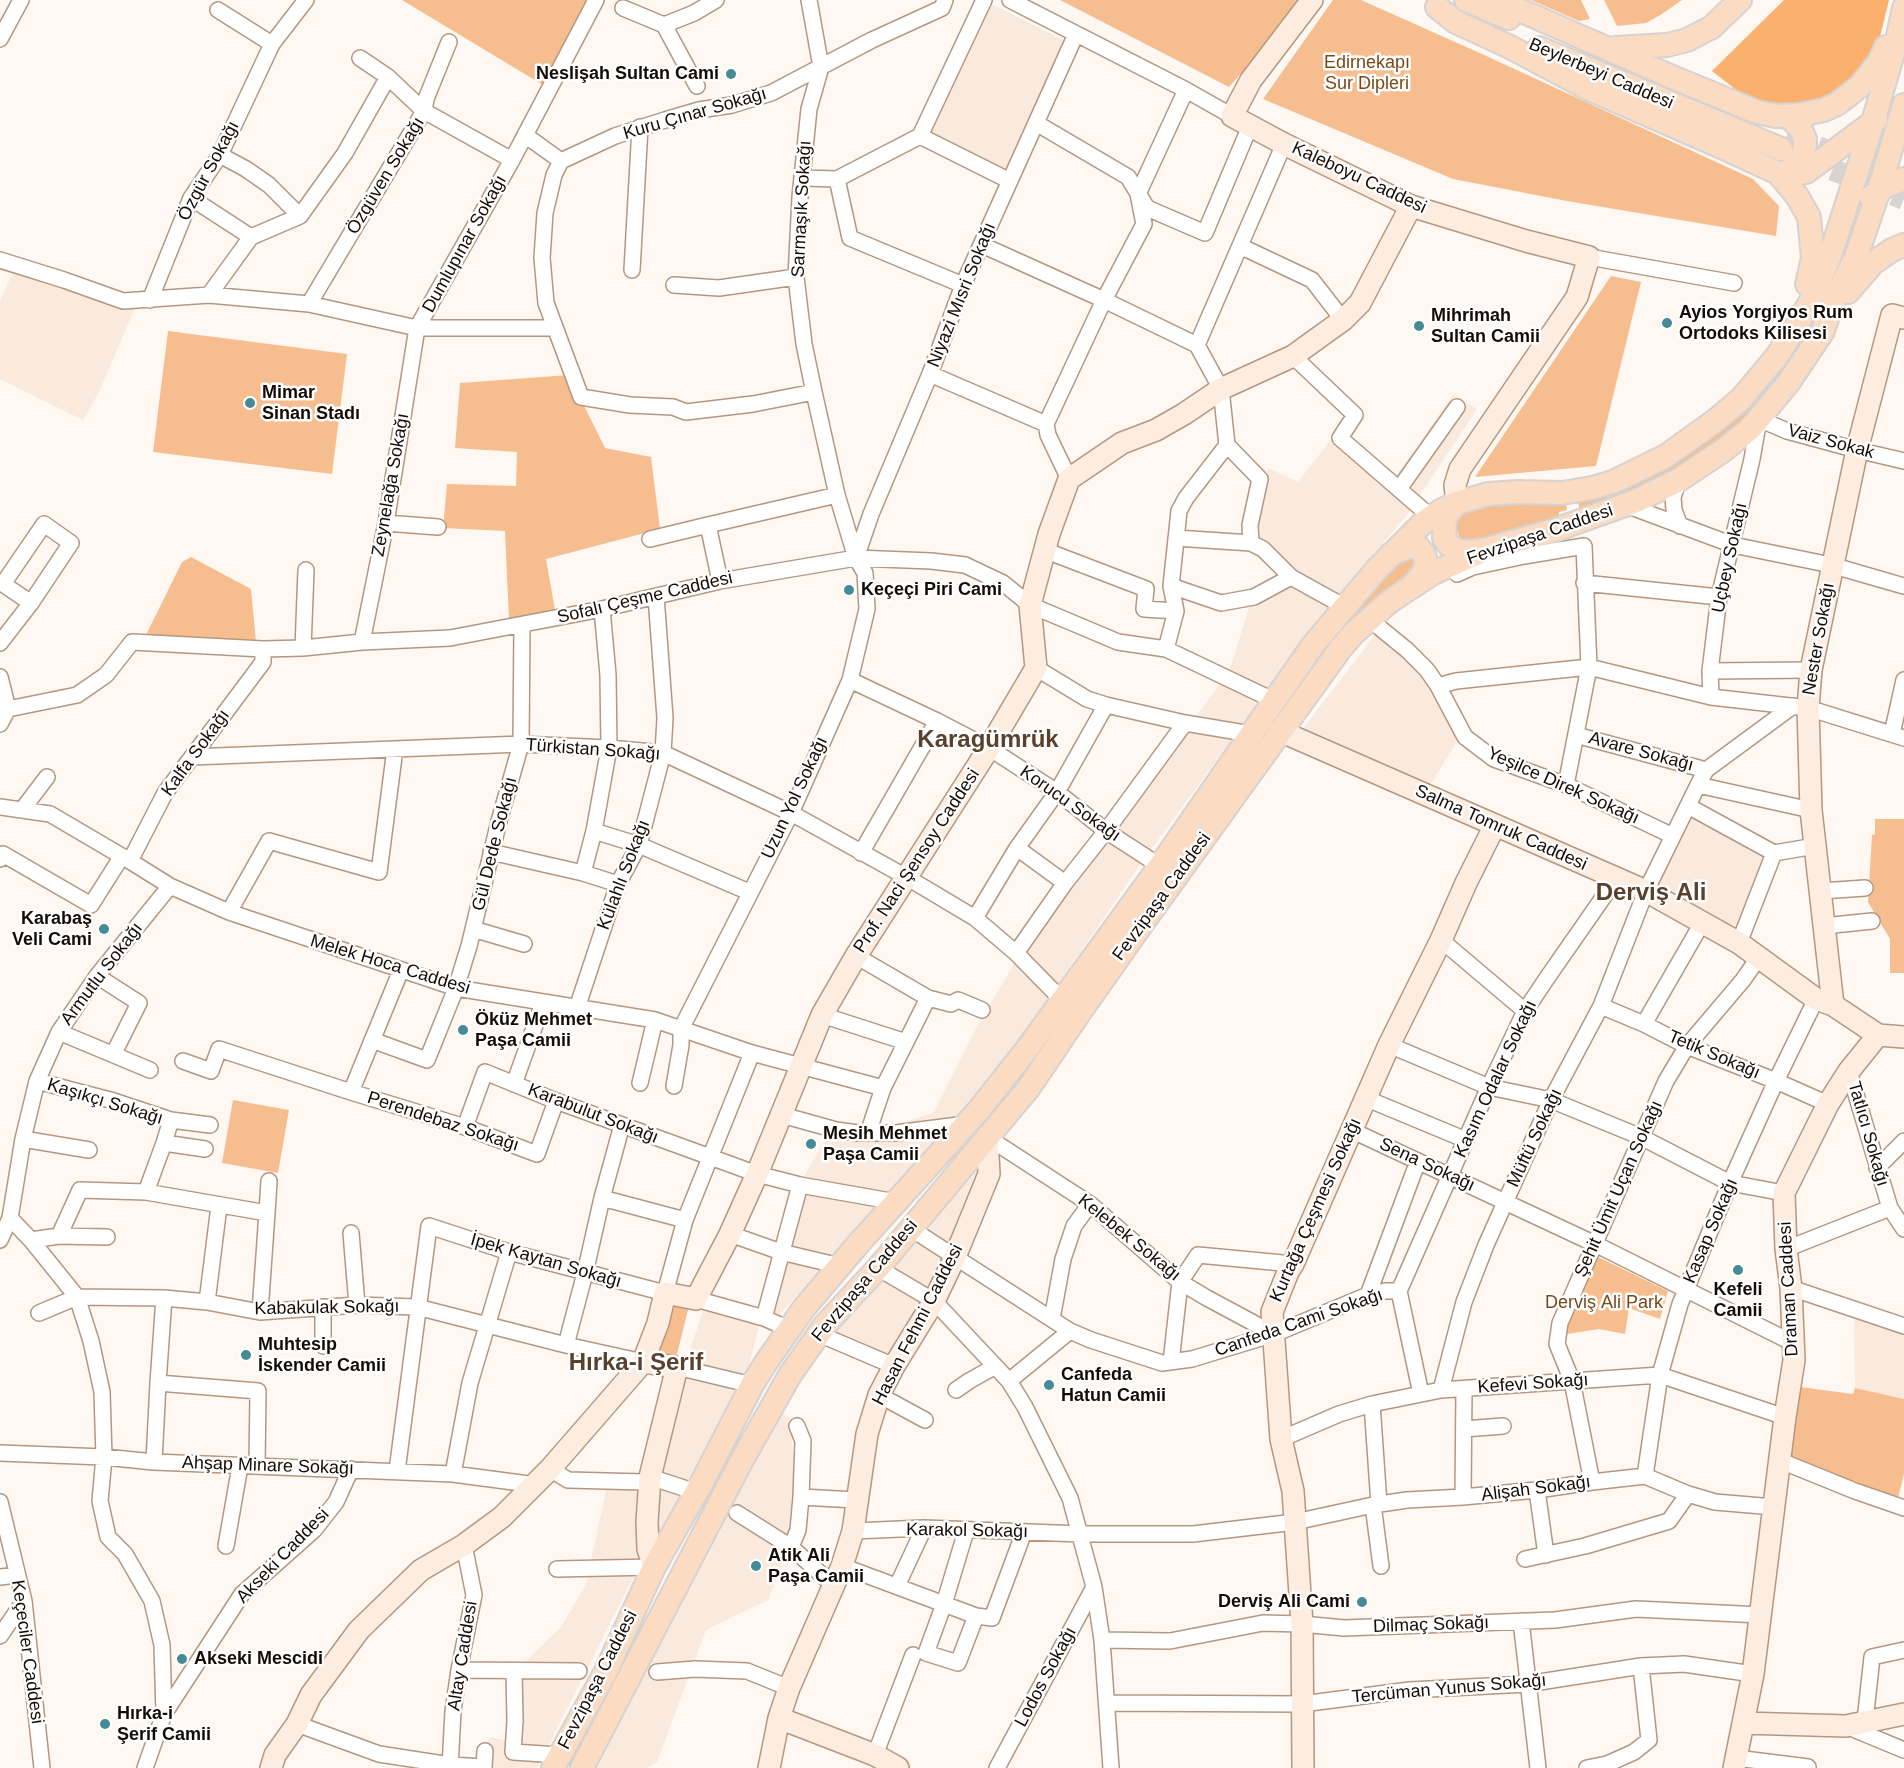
<!DOCTYPE html>
<html>
<head>
<meta charset="utf-8">
<style>
  body { margin:0 }
  canvas { display:block; background:#fef7f2 }
</style>
</head>
<body>
<canvas width="1904" height="1768"></canvas>
<script>
const g = document.querySelector('canvas').getContext('2d');
g.lineJoin = 'round';
function fill(path, color) { g.fillStyle = color; g.fill(path, 'evenodd'); }
const shape = rows => new Path2D(rows.map(r => 'M' + r).join(''));
function strokePath(path, color, width, dash) { g.strokeStyle = color; g.lineWidth = width; g.lineCap = dash ? 'butt' : 'round'; g.setLineDash(dash || []); g.stroke(path); }
function drawText(font, color, halo, rows, align = 'center') {
  g.font = font + ' Arial,sans-serif'; g.lineWidth = 5; g.setLineDash([]); g.textBaseline = 'middle'; g.strokeStyle = halo; g.fillStyle = color; for (const [text, x, y, turn = 0] of rows) {
    g.save(); g.translate(x, y); g.rotate((+turn || 0) * Math.PI / 180); g.textAlign = isNaN(turn) ? turn : align; if (halo) g.strokeText(text, 0, 0); g.fillText(text, 0, 0); g.restore();
  }
}
fill(shape([
  [984,0,1079,48,1013,180,927,132],
  [13,272,135,308,99,392,83,420,0,379,0,301],
  [1453,395,1477,409,1407,515,1329,607,1258,704,1142,862,1047,1001,963,1114,777,1317,771,1314,804,1177,833,1125,874,1131,933,1113,980,1021,1022,951,1229,672,1254,592,1282,576,1248,551,1268,468,1298,482,1333,437,1382,481,1396,476],
  [1378,631,1432,682,1459,738,1428,789,1301,731],
  [1690,811,1770,854,1736,931,1652,890],
  [977,1166,983,1170,946,1266,891,1358,834,1331],
  [706,1302,760,1321,747,1374,657,1537,653,1485,680,1380],
  [1854,1316,1904,1330,1904,1399,1855,1388],
  [781,1412,790,1419,799,1521,768,1600,706,1630,657,1762,647,1768,597,1768,686,1587],
  [607,1486,643,1489,642,1560,537,1768,485,1768,489,1737,510,1741,520,1667,561,1627,586,1584]
]), '#faeade');
fill(shape([
  [402,0,603,0,553,91],
  [1060,0,1308,0,1229,87],
  [1333,0,1361,0,1482,54,1753,179,1779,206,1776,236,1567,201,1453,179,1263,99],
  [1531,0,1581,0,1590,19,1579,21],
  [1604,0,1682,0,1662,14,1646,23,1617,26],
  [1611,276,1641,282,1596,466,1475,477],
  [1804,328,1810,331,1794,355,1765,396,1734,428,1690,461,1645,487,1580,513,1578,499,1641,477],
  [168,331,347,354,332,474,153,452],
  [569,375,605,448,651,457,660,529,546,559,555,610,509,621,505,531,443,528,447,484,516,486,517,452,455,448,460,383],
  [1566,501,1567,510,1559,512,1559,518,1474,541,1466,541,1460,539,1455,526,1457,520,1465,512,1490,503],
  [1405,556,1418,558,1413,570,1393,584,1368,607,1310,677,1304,672,1377,585],
  [191,557,251,589,256,642,146,635,182,562],
  [1875,819,1904,819,1904,973,1890,973,1890,939,1868,902,1872,835,1875,834],
  [233,1100,289,1110,278,1173,222,1163],
  [1598,1257,1668,1291,1660,1319,1629,1308,1625,1334,1599,1329,1567,1334,1564,1325],
  [668,1300,689,1306,676,1358,654,1352],
  [1800,1387,1853,1394,1855,1388,1904,1399,1904,1474,1897,1502,1790,1459]
]), '#f6be8f');
fill(shape([
  [1784,0,1889,0,1877,49,1853,81,1825,97,1798,105,1749,100,1712,71]
]), '#fcb06e');
strokePath(shape([
  [1787,135,1903,180],
  [1802,157,1904,199]
]), '#dbd4ce', 22, [22, 11]);
const street = shape([
  [1010,0,1186,90,1232,116],
  [623,8,664,25,697,86],
  [218,10,272,44,306,0],
  [664,25,694,13,716,0],
  [0,39,21,0],
  [360,58,388,77,424,111,512,160],
  [1036,123,1128,177,1147,208,1205,233,1250,126],
  [525,135,561,161],
  [920,136,984,0],
  [920,136,1010,181],
  [1284,144,1197,345,1221,389,1227,445,1260,479,1250,525,1251,543,1263,549,1291,577,1345,607],
  [220,155,246,169,269,185,300,216],
  [802,178,837,179,920,136],
  [837,179,850,238,963,285],
  [191,198,251,237],
  [982,245,1104,300,1197,345],
  [1240,246,1312,280,1343,320],
  [1589,257,1734,283],
  [0,260,64,280,123,301,209,295,309,304,417,328,555,328],
  [632,270,640,127],
  [674,285,719,288,796,277],
  [209,295,251,237,300,216,345,153,388,77],
  [150,300,191,198,220,155,272,44],
  [309,304,424,111,426,99,449,42],
  [1293,356,1355,415,1340,438,1431,517],
  [930,374,1046,424],
  [814,392,753,404,686,412,673,407,630,405,581,397,546,303,542,258,545,213,554,175,561,161,615,136,665,120,699,110,732,105,771,93,872,40,942,8,945,0],
  [1069,479,1048,435,1046,424,1104,300,1144,224,1138,194,1186,90],
  [1679,480,1673,497,1674,510,1680,526],
  [1399,489,1457,407],
  [1626,505,1733,545,1831,565,1904,586],
  [386,523,438,527],
  [1176,538,1251,543],
  [650,539,708,525],
  [1044,550,1146,589,1144,609,1176,611],
  [856,558,871,514,930,374,963,285,1076,34],
  [1457,574,1473,567,1524,556,1584,546,1589,667,1566,785],
  [720,581,708,525,837,495],
  [1584,583,1719,597],
  [1171,586,1221,603,1254,597,1291,577],
  [1369,619,1407,650,1427,670,1438,686,1465,737,1494,759,1566,785,1673,836],
  [362,642,386,523,417,328,512,160,596,0],
  [0,643,31,603,71,543,44,524,3,584,31,603],
  [303,648,306,570],
  [1166,649,1176,611,1171,586,1179,511,1186,498,1227,445],
  [1036,668,1087,699,1106,705,1185,723,1251,734],
  [1710,671,1811,670],
  [0,677,8,709],
  [850,680,937,721,989,748,1057,792,1106,831,1160,866],
  [1438,686,1456,681,1589,667,1711,697,1808,708,1904,738],
  [1711,697,1710,671,1719,597,1752,459,1759,419,1787,431,1857,450,1904,461],
  [8,709,77,695,106,675,132,642,263,649,303,648,362,642,450,638,602,609,720,581,856,558,931,561,965,565,1003,583,1030,605,1118,642,1166,649,1275,701],
  [0,724,8,709],
  [1892,734,1904,680],
  [1576,735,1706,770],
  [192,757,521,744,609,748,663,753,791,813,908,878,975,918,1016,953,1063,1001],
  [1698,785,1811,810],
  [1688,806,1774,853,1815,846],
  [0,807,50,814,130,861,170,886,229,912,456,988,655,1020,752,1053,883,1088],
  [22,810,47,777],
  [594,831,639,845,749,892],
  [1017,848,1065,883],
  [491,852,583,873,618,884],
  [861,853,937,721],
  [0,859,3,854,91,905,122,856],
  [130,861,165,793,263,662,263,649],
  [583,873,594,831,609,748,608,675,602,609],
  [1821,891,1865,888],
  [229,912,269,841,379,872,395,749],
  [975,918,1017,848,1057,792,1106,705],
  [1824,926,1872,921],
  [473,929,524,944],
  [1441,940,1525,1011],
  [1739,943,1774,853],
  [1016,953,1065,883,1106,831,1185,723],
  [856,956,928,998,951,1004,958,1000,982,1010],
  [401,970,351,1092,465,1127,537,1154,556,1101],
  [97,976,139,1003,114,1053],
  [1601,1006,1644,1024,1687,1046,1776,1081,1828,1104],
  [577,1008,618,884,639,845,663,753,665,718,656,596],
  [822,1015,906,1042],
  [1644,1024,1702,923],
  [59,1032,150,1070],
  [372,1040,427,1060,456,988,469,946,499,821,521,744,522,625],
  [1389,1045,1489,1087,1551,1100,1641,1137,1730,1183,1784,1193],
  [183,1061,211,1071,219,1049,351,1092],
  [1849,1071,1890,1208,1904,1229],
  [37,1081,114,1101,171,1120,164,1143,146,1192],
  [640,1083,655,1020],
  [514,1084,543,1003],
  [674,1086,681,1045,681,1029,791,813,850,680,867,609,865,573,856,558,837,495,814,392,804,344,796,277,800,197,809,109,821,67,809,0],
  [1365,1098,1466,1140],
  [782,1115,836,1130,858,1133,896,1133,966,1124],
  [171,1120,210,1125],
  [465,1127,485,1072,556,1101,757,1174,800,1185,896,1202],
  [1351,1130,1595,1244,1793,1343],
  [868,1133,883,1088,928,998],
  [987,1137,1090,1204,1180,1282,1207,1298,1274,1334],
  [23,1139,89,1150],
  [164,1143,205,1149],
  [1877,1168,1904,1141],
  [602,1198,685,1220],
  [267,1213,269,1181],
  [10,1218,31,1240,77,1297,91,1341,102,1392,104,1457,100,1501,108,1537,125,1554,152,1601,162,1645,164,1714],
  [910,1228,1070,1331,1091,1340,1162,1363,1192,1359,1274,1334,1368,1295,1385,1291,1399,1291],
  [351,1233,357,1305],
  [730,1234,781,1252,840,1266],
  [59,1236,107,1237],
  [0,1240,10,1218,23,1139,37,1081,59,1032,97,976,170,886],
  [31,1240,59,1236,80,1190,146,1192,267,1213,260,1312],
  [1786,1249,1890,1208],
  [878,1268,934,1301,1009,1381,1025,1407,1070,1498,1094,1587,1102,1640,1111,1768],
  [1791,1288,1904,1326],
  [1399,1291,1489,1087,1525,1011,1547,978,1616,879],
  [1399,1291,1421,1394],
  [1368,1295,1418,1161],
  [696,1299,764,1318,789,1329],
  [207,1302,219,1206],
  [323,1307,323,1346],
  [39,1313,77,1297,164,1298,207,1302,260,1312,357,1305,417,1307,566,1345,643,1362],
  [764,1318,800,1185],
  [1052,1319,1063,1259,1074,1226,1090,1204],
  [819,1334,894,1366],
  [566,1345,585,1273,602,1198,622,1125],
  [1171,1362,1180,1282,1198,1255,1293,1264],
  [677,1367,752,1385],
  [1009,1381,1070,1331],
  [158,1383,258,1391,257,1466],
  [956,1390,969,1381,994,1367],
  [1441,1390,1464,1302,1486,1245,1551,1100,1601,1006,1646,891,1698,785,1706,770,1793,706],
  [879,1395,925,1420],
  [1372,1404,1379,1504],
  [1464,1429,1503,1426],
  [1281,1439,1339,1414,1372,1404,1441,1390,1660,1375,1785,1417],
  [0,1453,104,1457,154,1462,453,1474,536,1485],
  [1781,1461,1855,1491,1904,1508],
  [154,1462,158,1383,164,1298],
  [550,1469,568,1480,643,1482,650,1477,696,1492],
  [397,1471,429,1226,509,1252,665,1293,685,1220,752,1053],
  [453,1474,470,1383,509,1252],
  [1645,1476,1660,1375,1680,1304,1730,1183,1776,1081,1816,999],
  [1592,1482,1572,1381,1557,1344,1560,1323,1666,1081,1687,1046,1743,980,1759,957],
  [1537,1490,1546,1555],
  [801,1497,856,1500],
  [1463,1497,1464,1389],
  [0,1502,24,1601,42,1768],
  [1373,1505,1381,1566],
  [737,1513,791,1547,833,1585],
  [853,1531,924,1528,1081,1534,1193,1534,1295,1522,1373,1505,1407,1500,1463,1497,1537,1490,1592,1482,1645,1476,1688,1494,1715,1502,1774,1507],
  [966,1531,944,1604,926,1653,958,1663,976,1616],
  [226,1546,240,1466],
  [791,1547,798,1530,801,1497,803,1441,797,1426],
  [1525,1559,1585,1546,1669,1521,1688,1494],
  [842,1566,976,1616,992,1618,1024,1532],
  [557,1569,654,1567],
  [0,1577,17,1575],
  [897,1586,924,1528],
  [1521,1621,1538,1768],
  [0,1636,24,1601],
  [1102,1640,1170,1641,1263,1623,1302,1624,1344,1628,1555,1620,1636,1609,1761,1615],
  [459,1670,579,1671],
  [514,1671,515,1721,513,1752,559,1755],
  [657,1672,695,1669,747,1671,789,1688],
  [1107,1703,1302,1704,1410,1690,1527,1684,1641,1666,1684,1664,1753,1674],
  [1865,1721,1872,1657,1904,1650],
  [297,1724,379,1754,450,1765,484,1767,485,1751],
  [1846,1726,1904,1750],
  [875,1755,913,1655],
  [1736,1758,1808,1767],
  [145,1768,164,1714,242,1594,314,1530,336,1502,351,1469],
  [450,1768,453,1711,459,1670,474,1595,464,1545],
  [997,1768,1094,1587],
  [1587,1768,1607,1764,1634,1752,1649,1740,1641,1666]
]);
const secondary = shape([
  [1312,0,1251,80,1232,116,1284,144,1411,206,1526,241,1589,257,1577,297,1460,469,1455,485,1457,503],
  [1280,731,1646,891,1739,943,1816,999,1833,1005,1878,1035,1904,1037],
  [1833,1005,1811,810,1808,708,1811,670,1857,450,1892,315,1904,318],
  [643,1362,677,1367,650,1477,647,1522,648,1549,654,1567],
  [779,1718,875,1755,898,1768],
  [1743,1723,1846,1726,1904,1714],
  [271,1768,275,1755,297,1724,311,1695,359,1630,421,1570,464,1545,502,1517,550,1469,643,1362,658,1323,665,1293,696,1299,730,1234,757,1174,822,1015,856,956,989,748,1036,668,1030,605,1049,534,1069,479,1122,443,1156,430,1184,414,1221,389,1293,356,1343,320,1360,303,1411,206],
  [769,1768,779,1718,789,1688,842,1566,853,1531,867,1434,879,1395,894,1366,934,1301,955,1257,989,1174,987,1137],
  [1303,1768,1302,1624,1293,1491,1281,1439,1272,1312,1288,1272,1293,1264,1389,1045,1441,940,1466,883,1495,825],
  [1734,1768,1753,1674,1785,1417,1794,1360,1791,1288,1786,1249,1784,1193,1828,1104,1849,1071,1878,1035]
]);
const primary = shape([
  [1466,0,1509,18],
  [1497,0,1665,74,1757,112,1776,116,1799,115,1824,110,1837,104,1860,86,1879,62,1886,47],
  [1437,7,1456,22,1510,47,1587,88,1726,149,1778,173,1790,175,1806,172,1876,120],
  [1539,48,1781,149],
  [1615,48,1667,45,1687,40,1712,27,1740,0],
  [1778,173,1797,196,1809,217,1813,258,1807,284],
  [1780,173,1787,172,1794,167,1803,153,1805,144,1805,139,1801,129,1789,117],
  [1871,197,1886,186,1904,179],
  [1848,292,1873,263,1892,250,1904,245],
  [1457,503,1448,513,1445,519,1444,538,1449,545,1457,550,1467,552,1482,550],
  [1391,554,1408,547,1414,547,1419,548,1424,554,1426,562,1424,572,1413,585],
  [553,1768,606,1671,654,1567,701,1484,752,1385,765,1364,804,1308,859,1243,978,1111,1027,1049,1160,866,1313,645,1377,569,1424,522,1442,510,1457,503,1488,494,1518,492,1562,493,1592,488,1613,482,1666,456,1716,420,1741,399,1777,356,1811,301,1830,256,1873,122,1898,36,1904,8],
  [582,1768,743,1458,790,1375,825,1325,878,1268,1028,1089,1080,1012,1142,924,1341,648,1353,634,1389,602,1433,573,1487,549,1555,530,1636,501,1679,480,1724,450,1751,428,1789,382,1823,331,1831,307,1856,257,1879,190,1904,105]
]);
strokePath(street, '#b5977f', 18);
strokePath(secondary, '#b5977f', 24);
strokePath(primary, '#d5d3d2', 26);
strokePath(street, '#fff', 15);
strokePath(secondary, '#fdede0', 21);
strokePath(primary, '#fbdbc1', 22);
for (const [x, y, r, color] of [
  [731,74,6,"#458a97"],
  [1667,323,6,"#458a97"],
  [1419,326,6,"#458a97"],
  [250,403,6,"#458a97"],
  [849,590,6,"#458a97"],
  [104,929,6,"#458a97"],
  [463,1030,6,"#458a97"],
  [811,1144,6,"#458a97"],
  [1738,1270,6,"#458a97"],
  [246,1355,6,"#458a97"],
  [1049,1385,6,"#458a97"],
  [756,1566,6,"#458a97"],
  [1362,1602,6,"#458a97"],
  [182,1659,6,"#458a97"],
  [105,1724,6,"#458a97"]
]) { const dot = new Path2D(); dot.arc(x, y, r, 0, 2 * Math.PI); g.fillStyle = color; g.fill(dot); strokePath(dot, '#fff', 2); }
drawText('18px', '#784816', '#fff', [
  ["Edirnekapı",1367,63],
  ["Sur Dipleri",1367,84],
  ["Derviş Ali Park",1604,1303]
]);
drawText('bold 18px', '#150b04', '#fff', [
  ["Neslişah Sultan Cami",719,74,"right"],
  ["Ayios Yorgiyos Rum",1679,313],
  ["Ortodoks Kilisesi",1679,334],
  ["Mihrimah",1431,316],
  ["Sultan Camii",1431,337],
  ["Mimar",262,393],
  ["Sinan Stadı",262,414],
  ["Keçeçi Piri Cami",861,590],
  ["Karabaş",92,919,"right"],
  ["Veli Cami",92,940,"right"],
  ["Öküz Mehmet",475,1020],
  ["Paşa Camii",475,1041],
  ["Mesih Mehmet",823,1134],
  ["Paşa Camii",823,1155],
  ["Kefeli",1738,1290,"center"],
  ["Camii",1738,1311,"center"],
  ["Muhtesip",258,1345],
  ["İskender Camii",258,1366],
  ["Canfeda",1061,1375],
  ["Hatun Camii",1061,1396],
  ["Atik Ali",768,1556],
  ["Paşa Camii",768,1577],
  ["Derviş Ali Cami",1350,1602,"right"],
  ["Akseki Mescidi",194,1659],
  ["Hırka-i",117,1714],
  ["Şerif Camii",117,1735]
], 'left');
drawText('18px', '#150b04', '#fff', [
  ["Beylerbeyi Caddesi",1601,74,23],
  ["Kuru Çınar Sokağı",695,114,-16],
  ["Özgür Sokağı",209,171,-62],
  ["Özgüven Sokağı",386,176,-59],
  ["Kaleboyu Caddesi",1359,178,25],
  ["Sarmaşık Sokağı",802,209,-87],
  ["Dumlupınar Sokağı",465,244,-61],
  ["Niyazi Mısri Sokağı",962,295,-68],
  ["Vaiz Sokak",1831,442,15],
  ["Zeynelağa Sokağı",391,485,-80],
  ["Fevzipaşa Caddesi",1540,535,-19],
  ["Uçbey Sokağı",1730,558,-78],
  ["Sofalı Çeşme Caddesi",645,598,-13],
  ["Nester Sokağı",1819,639,-80],
  ["Türkistan Sokağı",593,750,4],
  ["Avare Sokağı",1641,752,15],
  ["Kalfa Sokağı",196,753,-54],
  ["Yeşilce Direk Sokağı",1563,786,24],
  ["Uzun Yol Sokağı",795,798,-65],
  ["Korucu Sokağı",1070,804,35],
  ["Salma Tomruk Caddesi",1501,828,24],
  ["Gül Dede Sokağı",495,844,-76],
  ["Prof. Naci Şensoy Caddesi",917,861,-57],
  ["Külahlı Sokağı",624,875,-69],
  ["Fevzipaşa Caddesi",1162,897,-54],
  ["Melek Hoca Caddesi",390,965,17],
  ["Armutlu Sokağı",102,974,-53],
  ["Tetik Sokağı",1714,1055,23],
  ["Kasım Odalar Sokağı",1496,1079,-65],
  ["Kaşıkçı Sokağı",105,1102,17],
  ["Karabulut Sokağı",593,1114,21],
  ["Perendebaz Sokağı",443,1122,18],
  ["Tatlıcı Sokağı",1868,1134,74],
  ["Müftü Sokağı",1535,1138,-65],
  ["Sena Sokağı",1427,1165,25],
  ["Şehit Ümit Uçan Sokağı",1619,1189,-66],
  ["Kurtağa Çeşmesi Sokağı",1316,1210,-66],
  ["Kasap Sokağı",1711,1231,-67],
  ["Kelebek Sokağı",1129,1238,39],
  ["İpek Kaytan Sokağı",546,1261,16],
  ["Fevzipaşa Caddesi",865,1281,-50],
  ["Draman Caddesi",1789,1289,-93],
  ["Kabakulak Sokağı",327,1308,-1],
  ["Canfeda Cami Sokağı",1299,1323,-19],
  ["Hasan Fehmi Caddesi",918,1325,-63],
  ["Kefevi Sokağı",1533,1384,-4],
  ["Ahşap Minare Sokağı",268,1466,2],
  ["Alişah Sokağı",1536,1489,-7],
  ["Karakol Sokağı",967,1531,1],
  ["Akseki Caddesi",283,1556,-46],
  ["Dilmaç Sokağı",1431,1625,-2],
  ["Keçeciler Caddesi",27,1652,82],
  ["Altay Caddesi",463,1656,-81],
  ["Lodos Sokağı",1046,1677,-62],
  ["Fevzipaşa Caddesi",598,1680,-63],
  ["Tercüman Yunus Sokağı",1449,1689,-5]
]);
drawText('bold 24px', '#5b412b', '#fff', [
  ["Karagümrük",988,740],
  ["Derviş Ali",1651,893],
  ["Hırka-i Şerif",636,1363]
]);
</script>
</body>
</html>
